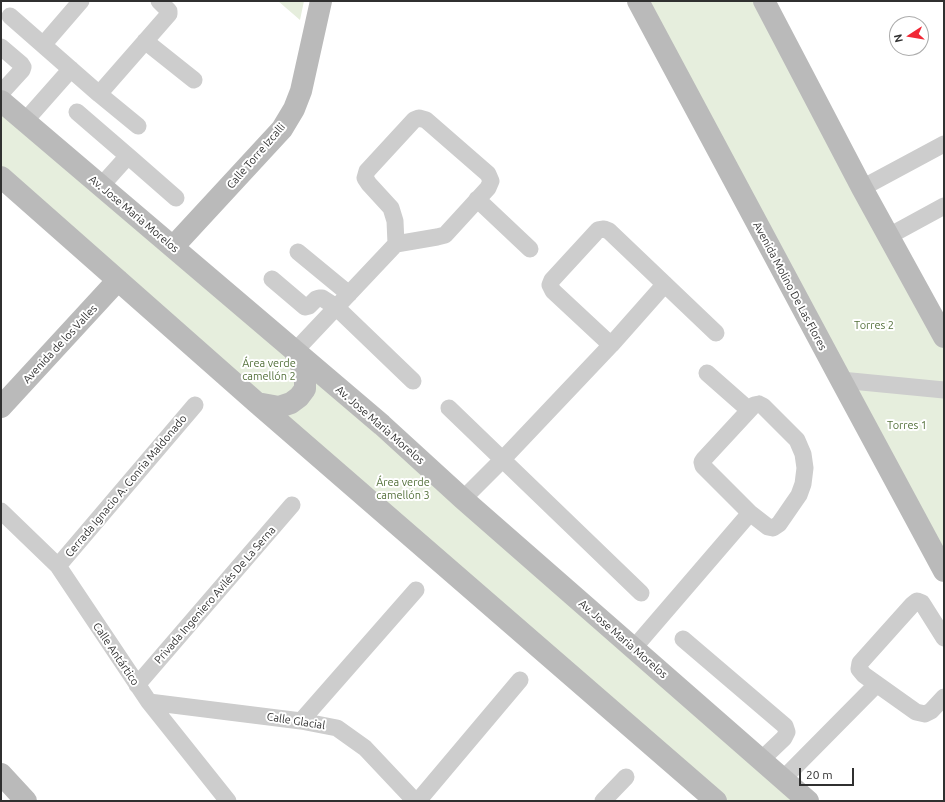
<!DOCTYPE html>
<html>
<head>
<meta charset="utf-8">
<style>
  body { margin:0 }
  #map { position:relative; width:945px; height:802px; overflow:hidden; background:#fff; font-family:Ubuntu,sans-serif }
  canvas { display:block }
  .frame { position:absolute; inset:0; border:2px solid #303030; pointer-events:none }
  .north { position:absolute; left:889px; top:16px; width:40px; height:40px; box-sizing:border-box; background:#fff; border:1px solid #acacac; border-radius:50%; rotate:258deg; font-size:11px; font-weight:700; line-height:16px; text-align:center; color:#303030 }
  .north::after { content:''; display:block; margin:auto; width:14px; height:18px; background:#f12835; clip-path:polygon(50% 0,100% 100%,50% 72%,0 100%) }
  .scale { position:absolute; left:799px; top:768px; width:55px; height:18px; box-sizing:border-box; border:2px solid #303030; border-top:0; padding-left:5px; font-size:12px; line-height:14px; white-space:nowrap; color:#303030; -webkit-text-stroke:3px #fff; paint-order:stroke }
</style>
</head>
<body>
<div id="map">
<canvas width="945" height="802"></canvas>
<div class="frame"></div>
<div class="north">N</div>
<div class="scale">20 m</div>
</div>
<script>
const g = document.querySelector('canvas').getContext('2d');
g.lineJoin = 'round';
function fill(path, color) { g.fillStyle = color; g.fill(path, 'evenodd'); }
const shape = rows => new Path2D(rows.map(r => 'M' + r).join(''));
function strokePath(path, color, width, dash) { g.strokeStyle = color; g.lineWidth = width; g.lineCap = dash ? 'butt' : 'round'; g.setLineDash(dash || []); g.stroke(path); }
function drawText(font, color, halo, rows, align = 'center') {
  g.font = font + ' Ubuntu,sans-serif'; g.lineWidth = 4; g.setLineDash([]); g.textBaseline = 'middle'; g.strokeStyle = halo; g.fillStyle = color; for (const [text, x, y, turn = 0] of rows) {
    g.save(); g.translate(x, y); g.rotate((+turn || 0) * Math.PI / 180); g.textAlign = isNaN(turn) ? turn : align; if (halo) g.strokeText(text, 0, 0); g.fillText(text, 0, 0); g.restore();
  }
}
fill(shape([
  [278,1,304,1,300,20],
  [640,1,761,1,944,341,944,388,842,378],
  [1,108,286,347,305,389,273,406,1,166],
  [308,371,804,801,720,801,275,410],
  [843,382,944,391,944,569]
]), '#e6eedd');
strokePath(shape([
  [10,16,99,94,138,126],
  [145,41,194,80],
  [43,45,81,1],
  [1,47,21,64,23,67,22,70,1,93],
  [99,94,169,14,169,11,159,1],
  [77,112,128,156,101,186],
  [25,121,71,69],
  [128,156,176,198],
  [862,188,944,144],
  [477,199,530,249],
  [889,236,944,206],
  [298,252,349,294],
  [272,279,305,307,309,306,316,299,319,298,322,298,336,307,413,381],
  [611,345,553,291,550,285,552,280,598,230,604,229,609,231,716,333],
  [295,351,396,244,437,237,445,235,488,188,491,181,488,174,426,120,419,118,414,120,367,171,365,178,369,184,391,208,395,221,396,244],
  [707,373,749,410],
  [841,380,944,390],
  [759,404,763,406,797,440,803,454,805,468,803,484,799,495,779,524,773,528,768,527,750,513,703,466,702,462,704,459,754,405,759,404],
  [449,408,641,593],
  [463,499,502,460,611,345,665,284],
  [1,511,58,566,149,702,228,801],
  [58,566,195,405],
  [944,638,922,603,917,601,912,605,860,663,859,669,864,675,916,712,925,714,931,711,944,697],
  [683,639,785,726,787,732,784,738,761,760],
  [633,649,750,513],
  [137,685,292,505],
  [149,702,301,721,337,728,365,748,415,801],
  [301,721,416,590],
  [783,779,877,684],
  [418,801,520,680],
  [603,801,626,777]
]), '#cdcdcd', 17);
strokePath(shape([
  [638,1,841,380,944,571],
  [764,1,862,188,944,337],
  [1,101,382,425,463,499,808,801],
  [1,177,257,403,716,801],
  [173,247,282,129,294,109,301,91,321,1],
  [257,403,279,407,291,403,299,397,305,389,305,375,295,352],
  [1,407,118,280],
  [1,774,26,801]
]), '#bababa', 22);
drawText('11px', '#303030', '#fff', [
  ["Calle Torre Izcalli",256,156,-49],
  ["Av. Jose Maria Morelos",134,214,40],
  ["Avenida Molino De Las Flores",790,286,62],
  ["Avenida de los Valles",60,344,-47],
  ["Av. Jose Maria Morelos",380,425,41],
  ["Cerrada Ignacio A. Conria Maldonado",126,486,-50],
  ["Privada Ingeniero Avilés De La Serna",215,595,-49],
  ["Av. Jose Maria Morelos",623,639,41],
  ["Calle Antártico",116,654,56],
  ["Calle Glacial",296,721,9]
]);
drawText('11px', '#53703a', '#fff', [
  ["Torres 2",874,325],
  ["Área verde",269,363],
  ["camellón 2",269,376],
  ["Torres 1",907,425],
  ["Área verde",403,482],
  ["camellón 3",403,495]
]);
</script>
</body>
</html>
